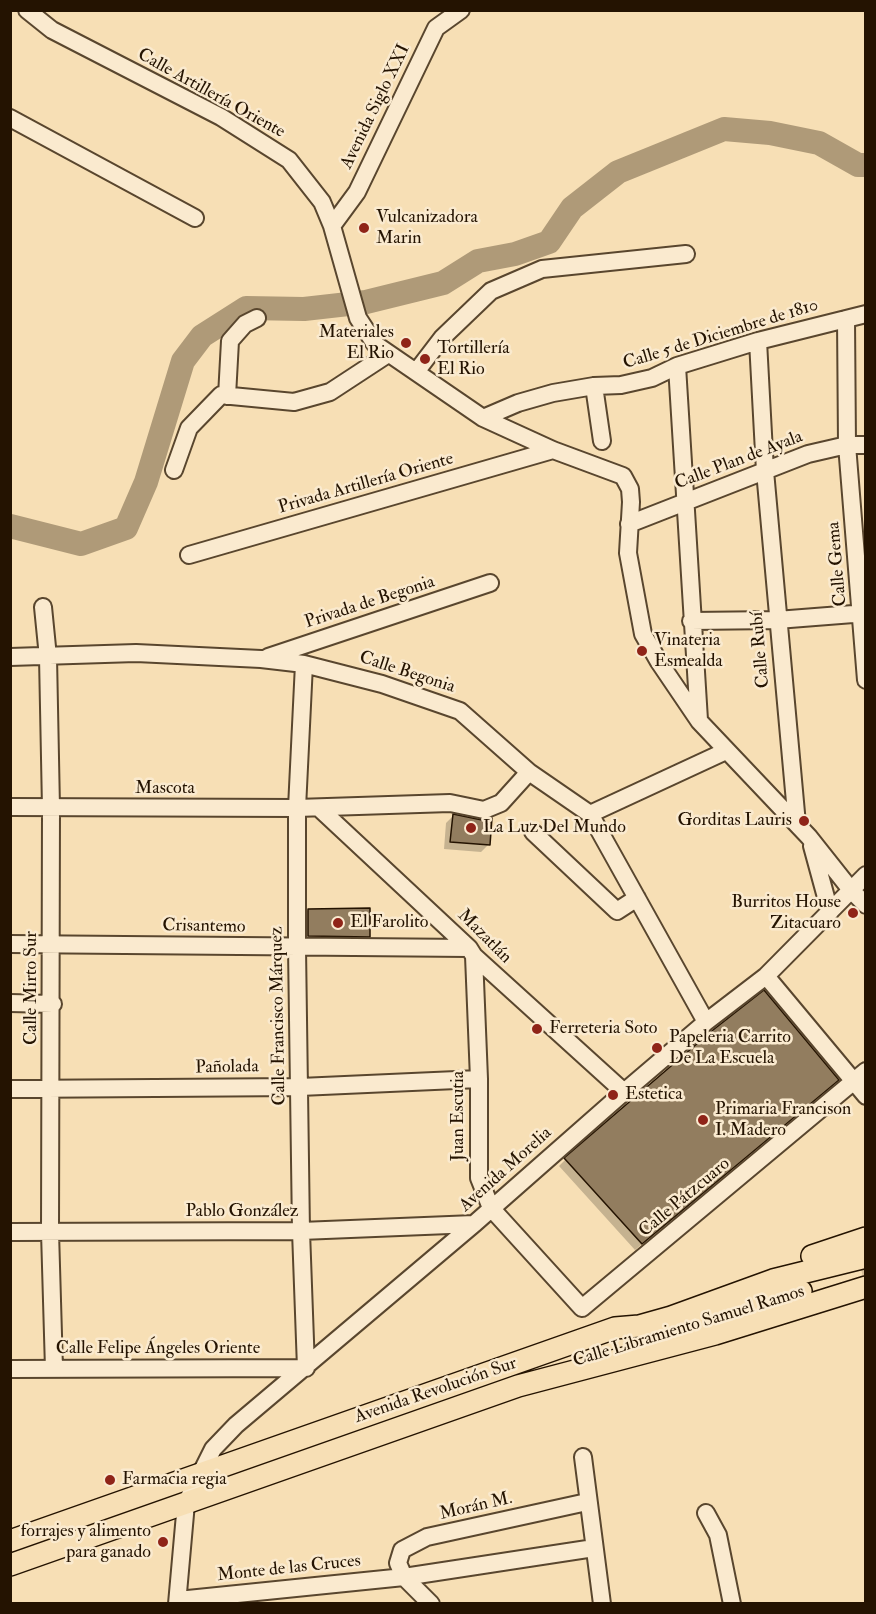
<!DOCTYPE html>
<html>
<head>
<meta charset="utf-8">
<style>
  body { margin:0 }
  #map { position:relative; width:876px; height:1614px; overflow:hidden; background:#f7dfb5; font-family:"IM FELL Double Pica",serif }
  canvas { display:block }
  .frame { position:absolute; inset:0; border:12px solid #241301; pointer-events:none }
</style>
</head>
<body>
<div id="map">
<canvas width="876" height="1614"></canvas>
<div class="frame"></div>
</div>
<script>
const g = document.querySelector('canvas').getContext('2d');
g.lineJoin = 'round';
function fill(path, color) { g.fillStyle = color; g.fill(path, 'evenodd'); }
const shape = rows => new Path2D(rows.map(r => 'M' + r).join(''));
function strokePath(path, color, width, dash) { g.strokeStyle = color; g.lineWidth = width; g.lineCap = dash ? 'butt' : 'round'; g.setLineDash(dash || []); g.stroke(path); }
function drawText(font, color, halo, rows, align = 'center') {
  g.font = font + ' "IM FELL Double Pica",serif'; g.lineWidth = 5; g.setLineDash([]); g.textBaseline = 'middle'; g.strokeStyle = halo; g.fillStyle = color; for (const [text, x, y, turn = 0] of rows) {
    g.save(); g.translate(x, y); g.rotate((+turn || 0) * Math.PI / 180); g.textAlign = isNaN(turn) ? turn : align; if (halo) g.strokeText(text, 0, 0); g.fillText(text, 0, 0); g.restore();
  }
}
fill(shape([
  [453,816,488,845,481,852,444,849,446,823],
  [308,910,369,936,362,943,301,942,301,917],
  [830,1086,635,1250,559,1166,565,1160]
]), '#0003');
strokePath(shape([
  [10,526,81,544,126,528,146,482,183,361,202,336,246,308,304,309,366,302,443,283,478,261,515,254,549,242,572,208,618,172,724,129,770,133,819,143,858,165,866,165]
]), '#af9a78', 24);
const building = shape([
  [453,814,482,820,492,818,490,845,450,842,453,814],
  [370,908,370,937,308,936,308,909,370,908],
  [764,990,839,1080,642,1244,564,1158,713,1030,764,990]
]);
fill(building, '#927d5f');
strokePath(building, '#241301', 1.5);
strokePath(shape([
  [862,1273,866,1272]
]), '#d7c09a', 21, [21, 10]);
const minor = shape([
  [27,10,52,30,221,117,289,160,322,202,332,226,358,318,375,344,483,418,553,450,623,476,630,489,631,502,628,553,643,634,659,662,699,721,809,837,851,890,866,905],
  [10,118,195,218],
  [332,226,357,192,436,28,461,10],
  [846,319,847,445,866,680],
  [758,341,765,471,797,824],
  [677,366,699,720],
  [416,372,442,338,491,291,542,269,686,254],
  [594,386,602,441],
  [227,396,230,341,245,324,257,318],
  [483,418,518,403,553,393,594,386,621,385,652,378,677,366,758,341,866,314],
  [174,470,189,428,221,395,294,402,330,392,388,354],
  [629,524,808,454,847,445,866,445],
  [189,555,553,450],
  [43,607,48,657,51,808,50,1232,54,1369],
  [691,621,777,620,866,613],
  [10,657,136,653,261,659,304,664,382,684,460,711,529,772,590,814,706,1022],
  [268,657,490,583],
  [304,664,297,808,297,948,301,1231,306,1368],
  [10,807,297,808,450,803,484,810,501,803,529,772],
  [319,808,469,948,474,956,624,1092],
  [590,814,726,751],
  [533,832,617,911,637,898],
  [812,846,830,912],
  [10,944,469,948],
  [474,956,479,1079,479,1178,491,1208,582,1308,866,1071],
  [766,976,866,1096],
  [10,1003,53,1004],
  [10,1089,300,1087,479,1079],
  [10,1232,301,1231,474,1224],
  [10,1369,306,1368],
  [583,1457,602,1604],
  [706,1513,718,1535,732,1604],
  [178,1600,404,1577,594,1548],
  [177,1604,186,1503,213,1449,236,1425,474,1224,624,1092,706,1022,766,976,866,875],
  [431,1604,404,1577,398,1563,402,1550,427,1537,587,1502]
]);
const major = shape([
  [812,1256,866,1238],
  [677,1331,801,1291],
  [10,1541,615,1328,639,1326,671,1317,773,1280,866,1257],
  [10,1565,518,1386,715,1334,866,1287]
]);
strokePath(minor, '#59462e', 20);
strokePath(major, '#241301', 24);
strokePath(minor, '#faeacf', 16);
strokePath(major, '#f7dfb5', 21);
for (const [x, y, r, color] of [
  [364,228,6,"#8f2418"],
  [406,343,6,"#8f2418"],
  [425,359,6,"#8f2418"],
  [642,651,6,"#8f2418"],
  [804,821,6,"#8f2418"],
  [471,828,6,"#8f2418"],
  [853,913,6,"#8f2418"],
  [338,923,6,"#8f2418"],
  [537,1029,6,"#8f2418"],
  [657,1048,6,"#8f2418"],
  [613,1095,6,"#8f2418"],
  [703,1120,6,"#8f2418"],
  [110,1480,6,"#8f2418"],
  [163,1542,6,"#8f2418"]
]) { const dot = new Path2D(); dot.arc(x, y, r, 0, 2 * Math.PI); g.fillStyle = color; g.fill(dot); strokePath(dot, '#faeacf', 2); }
drawText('18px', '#241301', '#faeacf', [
  ["Calle Artillería Oriente",211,94,29],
  ["Avenida Siglo XXI",376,107,-64],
  ["Calle 5 de Diciembre de 1810",721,335,-17],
  ["Calle Plan de Ayala",739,461,-21],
  ["Privada Artillería Oriente",366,484,-16],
  ["Calle Gema",838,564,-95],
  ["Privada de Begonia",370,603,-18],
  ["Calle Rubí",761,650,-95],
  ["Calle Begonia",407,673,18],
  ["Mascota",165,789],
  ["Crisantemo",204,927,1],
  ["Mazatlán",484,937,45],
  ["Calle Mirto Sur",32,988,-90],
  ["Calle Francisco Márquez",279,1016,-91],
  ["Pañolada",227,1068,-1],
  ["Juan Escutia",459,1116,-90],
  ["Avenida Morelia",506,1170,-42],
  ["Calle Pátzcuaro",685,1198,-40],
  ["Pablo González",242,1212],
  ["Calle Libramiento Samuel Ramos",689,1327,-17],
  ["Calle Felipe Ángeles Oriente",158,1349],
  ["Avenida Revolución Sur",436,1391,-19],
  ["Morán M.",476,1507,-13],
  ["Monte de las Cruces",289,1569,-6]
]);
drawText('18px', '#241301', '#faeacf', [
  ["Vulcanizadora",376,218],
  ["Marin",376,239],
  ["Materiales",394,333,"right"],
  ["El Rio",394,354,"right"],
  ["Tortillería",437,349],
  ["El Rio",437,370],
  ["Vinateria",654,641],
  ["Esmealda",654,662],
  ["Gorditas Lauris",792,821,"right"],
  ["La Luz Del Mundo",483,828],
  ["Burritos House",841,903,"right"],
  ["Zitacuaro",841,924,"right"],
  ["El Farolito",350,923],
  ["Ferreteria Soto",549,1029],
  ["Papeleria Carrito",669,1038],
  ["De La Escuela",669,1059],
  ["Estetica",625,1095],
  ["Primaria Francison",715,1110],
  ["I. Madero",715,1131],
  ["Farmacia regia",122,1480],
  ["forrajes y alimento",151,1532,"right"],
  ["para ganado",151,1553,"right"]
], 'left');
</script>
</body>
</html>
